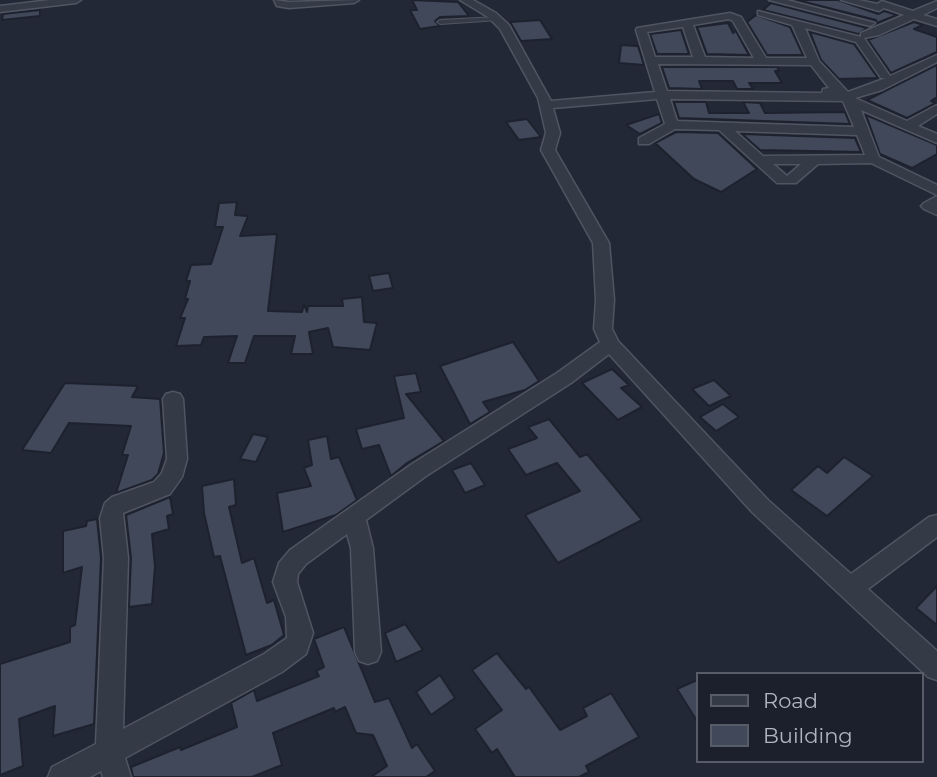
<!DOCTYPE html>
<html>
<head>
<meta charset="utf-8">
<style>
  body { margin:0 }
  #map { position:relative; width:937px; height:777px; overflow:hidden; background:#222836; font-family:Montserrat,sans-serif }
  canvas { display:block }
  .legend { position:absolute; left:696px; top:672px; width:228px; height:91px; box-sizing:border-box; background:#1b202c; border:2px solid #575c69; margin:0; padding:9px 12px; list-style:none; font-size:21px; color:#b0b5c4 }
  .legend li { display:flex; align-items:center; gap:14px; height:35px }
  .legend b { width:35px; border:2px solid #575c69 }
</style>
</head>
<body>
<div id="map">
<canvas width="937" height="777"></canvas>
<ul class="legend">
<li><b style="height:9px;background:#353a47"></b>Road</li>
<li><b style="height:19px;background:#404859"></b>Building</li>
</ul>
</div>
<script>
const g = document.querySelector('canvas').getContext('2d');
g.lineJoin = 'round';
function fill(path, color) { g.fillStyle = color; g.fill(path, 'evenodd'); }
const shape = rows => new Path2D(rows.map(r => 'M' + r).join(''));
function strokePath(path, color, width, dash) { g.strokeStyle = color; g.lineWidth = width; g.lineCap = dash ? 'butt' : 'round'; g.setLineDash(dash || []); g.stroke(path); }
const building = shape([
  [412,0,458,2,469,16,440,17,435,21,440,26,420,29,410,10,417,10,412,0],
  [797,0,838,0,878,14,884,11,897,15,877,23,876,20,797,0],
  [771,3,867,28,858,34,763,10,771,3],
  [40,10,40,16,2,20,3,14,40,10],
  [756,15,790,27,803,55,767,55,747,22,756,15],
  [540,20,552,39,521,41,510,22,540,20],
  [914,22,923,25,914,29,937,37,937,52,891,73,868,40,914,22],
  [728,23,733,33,736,31,749,55,707,54,697,27,728,23],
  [681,30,689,54,657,54,650,34,681,30],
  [810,32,854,44,878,78,839,79,821,60,810,32],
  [621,45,638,46,644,65,619,63,621,45],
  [937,65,937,97,931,101,936,103,907,118,867,100,937,65],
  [662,67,777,67,779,71,775,71,782,83,749,83,753,89,737,89,733,81,699,81,702,89,669,88,662,67],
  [674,102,706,102,709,113,749,113,743,102,760,103,765,113,845,112,850,124,679,118,674,102],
  [659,114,662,123,640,134,626,125,659,114],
  [866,115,937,145,937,154,912,168,880,154,866,115],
  [527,119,541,137,519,140,506,122,527,119],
  [676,132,718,133,757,169,721,192,694,179,655,143,676,132],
  [742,134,855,138,861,152,760,150,742,134],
  [237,202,235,215,248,216,240,236,277,234,268,311,302,312,304,304,307,312,308,306,343,306,342,299,362,297,364,322,377,323,370,350,333,347,328,328,309,332,313,354,291,354,295,336,254,336,245,363,228,363,237,336,204,337,201,345,176,346,185,318,180,318,188,299,185,299,190,281,186,281,191,265,211,264,223,227,215,227,219,203,237,202],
  [389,273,393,288,373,291,369,276,389,273],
  [513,342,539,381,525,390,483,402,490,412,470,424,440,366,513,342],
  [612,369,629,385,621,388,642,407,618,420,582,383,612,369],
  [416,373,421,392,406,394,444,441,407,463,391,476,379,445,362,449,356,429,404,418,394,376,416,373],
  [714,380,731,396,709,406,692,389,714,380],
  [65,383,138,386,132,397,160,399,164,453,158,474,152,480,116,493,128,455,122,455,131,426,69,423,51,453,22,450,65,383],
  [723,404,739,417,716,431,700,417,723,404],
  [549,419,580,457,587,454,642,520,558,563,525,515,580,491,557,463,526,475,508,449,537,438,528,427,549,419],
  [253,434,268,437,256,462,240,459,253,434],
  [327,436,331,459,339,457,357,500,336,515,283,532,277,493,311,486,304,468,312,465,308,440,327,436],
  [844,457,873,476,827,516,791,490,818,466,827,473,844,457],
  [471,463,485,485,465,493,452,470,471,463],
  [234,479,236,505,229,507,242,563,254,558,267,603,274,600,284,635,272,645,246,655,220,556,214,557,204,513,202,486,234,479],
  [170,497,173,514,167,516,169,529,152,534,155,567,152,604,129,607,131,558,126,515,170,497],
  [97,519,101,558,94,724,53,736,55,706,19,719,23,766,0,775,0,664,70,642,70,627,75,625,82,567,63,573,63,531,86,526,87,521,97,519],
  [937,586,937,625,916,608,937,586],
  [405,624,423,650,396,662,385,633,405,624],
  [344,627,375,702,389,698,412,748,417,744,435,771,426,777,371,777,387,766,373,735,356,733,345,707,335,712,334,708,273,733,282,765,252,777,133,777,131,767,180,747,181,750,237,727,231,703,254,690,257,701,319,676,316,671,324,667,314,639,344,627],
  [497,653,526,689,529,687,560,730,587,716,583,708,611,693,639,737,586,766,589,772,579,777,515,777,497,749,492,753,475,729,502,710,472,670,497,653],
  [440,675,455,698,431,715,416,692,440,675],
  [697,680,697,721,677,689,697,680]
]);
fill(building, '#404859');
strokePath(building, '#1d222e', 2);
const lane = shape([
  [497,17,500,19,499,20,440,24,437,22,440,20,497,17]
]);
const street = shape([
  [50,0,81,0,76,3,0,12,0,6,50,0],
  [274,0,289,2,359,0,354,3,289,8,277,6,274,0],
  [460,0,473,0,496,13,509,25,551,101,655,92,636,30,637,28,730,13,741,17,766,58,807,58,792,25,758,15,758,11,861,37,861,33,904,15,884,8,879,11,841,0,859,0,877,4,882,1,913,11,937,1,937,8,923,15,937,19,937,26,914,19,879,35,864,38,890,76,937,55,937,62,882,90,855,98,907,121,937,105,937,114,918,126,937,134,937,143,861,110,879,157,937,185,937,195,871,163,818,164,796,183,777,183,719,130,675,129,649,144,639,144,639,138,665,124,657,99,553,108,560,133,555,150,609,243,614,300,612,329,618,341,768,500,851,574,929,517,937,515,937,537,868,589,937,651,937,680,928,677,752,512,609,354,571,383,426,476,366,520,373,548,381,652,377,661,368,664,359,661,355,652,351,548,347,534,306,564,298,574,297,582,313,633,306,654,282,672,125,758,131,777,103,777,101,771,90,777,48,777,52,767,96,744,104,558,100,518,105,503,112,497,154,482,162,473,167,459,163,399,166,394,173,392,180,394,183,399,187,459,182,477,170,494,123,513,128,558,123,729,264,654,287,638,286,617,273,582,279,563,290,550,412,464,557,373,600,342,594,329,596,300,593,243,541,150,546,133,538,98,500,29,488,17,460,0],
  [729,19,733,21,754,58,705,57,693,25,729,19],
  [683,27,693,57,655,57,647,32,683,27],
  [805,28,856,42,881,78,886,78,848,92,819,61,805,28],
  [658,64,811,65,829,88,823,89,822,93,667,91,658,64],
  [670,99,843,101,854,127,677,121,670,99],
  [735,131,857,135,865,155,763,156,735,131],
  [773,164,801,164,787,176,773,164],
  [769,0,787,0,875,23,870,26,769,0],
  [937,196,937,215,924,209,921,206,924,203,937,196]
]);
strokePath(lane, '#505562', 2);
strokePath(street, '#505562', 3);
fill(lane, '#353a47');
fill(street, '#353a47');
</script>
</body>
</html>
